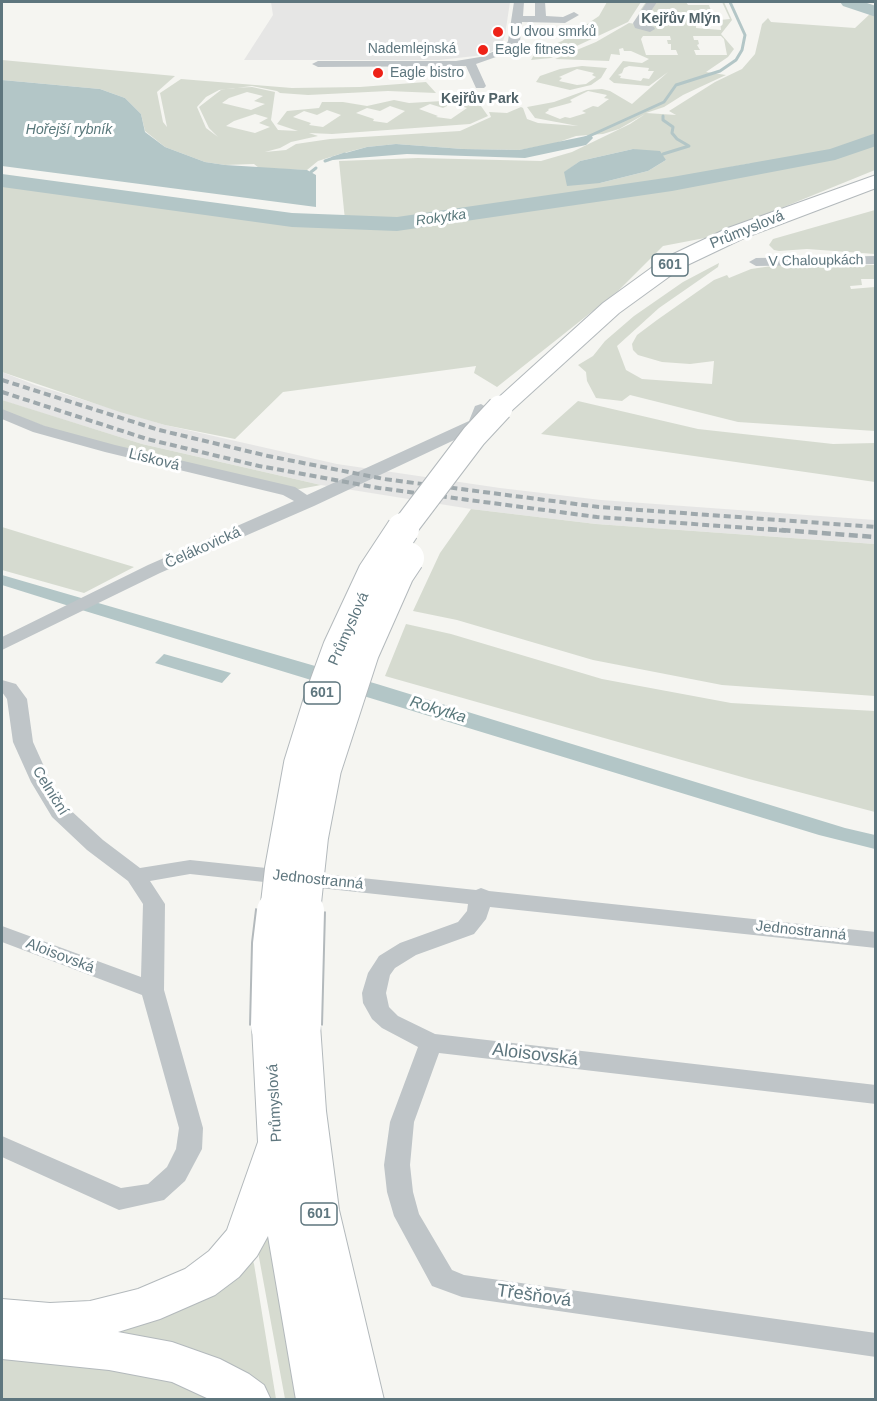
<!DOCTYPE html>
<html>
<head>
<meta charset="utf-8">
<style>
  body { margin:0 }
  #map { position:relative; width:877px; height:1401px; overflow:hidden; background:#f5f5f1; font-family:Helvetica,sans-serif }
  canvas { display:block }
  .frame { position:absolute; inset:0; border:3px solid #5e767e; pointer-events:none }
</style>
</head>
<body>
<div id="map">
<canvas width="877" height="1401"></canvas>
<div class="frame"></div>
</div>
<script>
const g = document.querySelector('canvas').getContext('2d');
g.lineJoin = 'round';
function fill(path, color) { g.fillStyle = color; g.fill(path, 'evenodd'); }
const shape = rows => new Path2D(rows.map(r => 'M' + r).join(''));
function strokePath(path, color, width, dash) { g.strokeStyle = color; g.lineWidth = width; g.lineCap = dash ? 'butt' : 'round'; g.setLineDash(dash || []); g.stroke(path); }
function drawText(font, color, halo, rows, align = 'center') {
  g.font = font + ' Helvetica,sans-serif'; g.lineWidth = 6; g.setLineDash([]); g.textBaseline = 'middle'; g.strokeStyle = halo; g.fillStyle = color; for (const [text, x, y, turn = 0] of rows) {
    g.save(); g.translate(x, y); g.rotate((+turn || 0) * Math.PI / 180); g.textAlign = isNaN(turn) ? turn : align; if (halo) g.strokeText(text, 0, 0); g.fillText(text, 0, 0); g.restore();
  }
}
fill(shape([
  [271,2,510,2,505,35,501,47,484,55,439,60,244,60,273,15],
  [2,372,35,385,165,425,337,464,500,488,601,500,875,520,875,544,596,524,471,509,321,485,142,444,7,402,2,400]
]), '#e6e6e5');
fill(shape([
  [607,2,641,2,628,22,551,58,531,60,535,53,562,41,599,16],
  [646,2,686,2,688,5,709,5,714,19,696,21,696,28,721,30,720,20,730,19,722,2,724,2,732,20,721,34,734,49,728,57,706,72,726,75,683,95,664,107,646,113,676,115,669,111,715,82,742,69,755,54,762,24,768,18,771,22,855,28,871,13,875,12,875,170,710,237,663,246,618,291,497,387,474,373,476,366,283,392,235,439,165,425,120,412,2,372,2,184,323,226,404,227,678,186,752,163,629,187,423,217,345,220,339,161,418,158,541,161,572,152,630,124,645,114,619,129,603,134,576,136,553,144,519,150,463,149,396,144,367,147,340,154,318,161,307,170,259,168,254,164,225,165,205,162,165,147,145,131,141,114,125,98,100,89,2,80,2,60,175,76,157,92,163,122,167,127,160,93,181,79,292,88,360,87,426,82,436,93,388,91,308,95,280,93,277,91,252,86,219,90,206,97,197,107,206,128,218,137,209,128,199,107,221,90,233,88,252,87,275,92,271,120,278,130,298,131,277,124,287,111,319,108,322,102,343,102,367,106,394,100,409,103,476,99,488,116,470,124,332,134,309,133,318,136,291,142,280,148,265,152,286,150,296,144,330,139,460,131,491,117,489,112,507,113,521,107,523,108,527,119,538,123,578,126,535,118,527,107,554,102,587,90,602,89,610,91,632,104,668,72,649,86,614,83,609,79,623,61,642,63,649,59,631,51,624,51,623,48,619,49,620,55,611,54,609,61,555,59,596,42,629,23,645,25,649,14,639,12],
  [643,36,670,36,671,40,667,40,668,44,671,44,671,50,676,50,678,55,646,55,641,39],
  [693,36,721,36,724,39,727,55,696,55,694,50,700,50,697,45,699,44,698,40,694,40],
  [629,66,649,68,648,71,654,71,649,79,643,78,641,81,620,78,621,76,618,75,622,73,624,68],
  [588,91,607,95,604,98,609,99,598,107,593,106,582,111,586,113,570,118,565,117,560,119,545,113,549,110,548,109,570,103,572,102,570,100],
  [247,92,263,96,254,101,265,104,251,110,222,103,229,98],
  [453,103,467,108,451,119,436,117,438,116,419,109,430,104,443,108],
  [390,106,405,111,387,123,373,121,374,119,356,113,367,108,380,111],
  [327,110,341,115,323,127,309,125,311,123,293,117,304,111,317,115],
  [255,114,268,118,259,123,270,127,255,133,226,126,234,121],
  [633,149,666,160,648,171,600,183,565,172,580,161],
  [582,66,607,68,601,78,591,85,570,90,536,82,540,76,560,69],
  [577,69,594,73,592,75,596,77,586,84,577,85,559,81,562,78,559,77],
  [875,210,875,254,807,249,779,251,774,250,769,245,773,239],
  [719,263,718,267,659,308,617,346,626,370,642,379,712,384,714,361,690,364,662,362,638,355,633,350,632,344,637,335,657,320,714,280,727,275,729,278,751,269,779,265,875,265,875,279,861,279,862,285,850,286,851,289,875,287,875,431,738,422,630,395,622,401,596,398,587,381,586,372,578,365,593,356,605,341,634,316,683,282],
  [2,400,142,444,321,485,289,491,57,431,2,410],
  [578,401,698,429,833,444,875,443,875,482,541,434],
  [471,509,596,524,875,544,875,696,722,685,593,660,457,620,413,611,440,553],
  [2,527,54,543,134,567,84,593,2,570],
  [406,624,451,634,602,679,731,703,875,711,875,812,749,779,385,676],
  [270,1222,303,1399,285,1399,256,1241],
  [250,1252,254,1264,276,1399,270,1399,85,1331],
  [2,1352,111,1362,227,1400,2,1400]
]), '#d6dbd0');
fill(shape([
  [2,80,100,89,125,98,141,114,145,132,165,147,205,162,225,165,307,170,316,175,316,207,2,166],
  [591,135,593,138,586,145,525,158,407,154,332,160,331,157,367,147,396,144,463,149,519,150],
  [633,149,660,151,666,160,648,171,600,183,567,186,564,172,580,161],
  [2,575,377,684,845,828,875,835,875,849,819,835,85,611,2,585],
  [164,654,231,673,222,683,155,663]
]), '#b3c6c7');
strokePath(shape([
  [663,116,663,120,673,127,672,133,677,139,689,146,663,154],
  [585,138,664,102,676,85,720,71,736,60,742,50,745,35,730,2],
  [325,161,345,154],
  [311,172,316,168]
]), '#b3c6c7', 3);
fill(shape([
  [840,2,864,2,876,6,876,17,843,6,840,2],
  [876,133,876,146,835,160,672,191,397,231,292,227,2,187,2,174,292,213,397,217,672,177,830,149,876,133]
]), '#b3c6c7');
const primary = shape([
  [876,175,876,188,744,238,681,268,619,313,509,413,500,416,491,413,487,408,603,303,665,258,728,228,876,175],
  [301,1011,315,1015,320,1025,326,1111,339,1210,384,1400,296,1400,268,1236,257,1256,239,1277,215,1295,160,1319,118,1332,172,1342,220,1359,249,1374,264,1385,271,1400,211,1400,172,1382,109,1370,2,1359,2,1299,50,1303,90,1301,138,1289,185,1269,209,1251,227,1230,258,1142,252,1026,257,1016,271,1012,286,1018,287,1015,301,1011]
]);
strokePath(primary, '#b3b9bc', 2);
fill(shape([
  [514,2,524,2,523,16,535,16,535,2,545,2,546,16,563,17,574,12,579,15,565,23,522,22,520,41,513,51,476,64,486,86,484,88,476,88,466,66,318,67,312,64,318,61,456,61,480,57,505,47,508,41,514,2],
  [647,2,657,2,643,23,654,27,655,29,650,32,635,28,633,23,647,2],
  [876,256,876,264,756,266,749,262,756,258,876,256],
  [481,404,489,409,482,427,314,506,160,573,2,650,2,637,148,565,294,501,283,495,105,452,33,432,2,419,2,409,45,426,115,445,295,487,307,495,469,421,475,406,481,404],
  [2,680,16,684,27,699,33,742,51,782,67,807,103,840,140,868,190,860,476,890,481,888,489,891,876,932,876,948,490,907,486,919,474,934,416,955,395,968,390,975,386,993,389,1007,398,1016,435,1034,876,1085,876,1104,439,1053,414,1122,410,1165,413,1192,419,1214,452,1270,464,1275,876,1333,876,1357,462,1297,432,1286,394,1216,387,1192,384,1165,390,1122,418,1047,382,1028,372,1019,363,1003,362,993,368,973,379,956,400,943,458,922,467,911,468,904,190,874,150,881,165,904,164,990,203,1128,202,1149,185,1181,164,1200,119,1210,2,1157,2,1136,121,1188,148,1184,167,1167,176,1149,179,1128,142,995,2,942,2,926,141,977,143,904,128,881,87,850,52,817,31,782,13,742,7,699,2,692,2,680]
]), '#bfc5c8');
fill(primary, '#fff');
strokePath(shape([
  [2,380,159,430,268,456,384,479,599,507,876,527],
  [2,392,147,439,259,466,379,488,597,517,789,531]
]), '#9ea8ac', 4, [7, 4]);
strokePath(shape([
  [768,529,876,537]
]), '#9ea8ac', 4.5, [9, 4.5]);
const primaryBridgeFar2 = shape([
  [402,531,474,436,500,408]
]);
const primaryBridgeFar1 = shape([
  [276,912,281,869,300,764,320,700,339,648,374,573,403,529],
  [304,912,312,837,325,769,363,652,398,573,408,558]
]);
const primaryBridge = shape([
  [301,1025,304,911],
  [271,1026,273,944,277,911]
]);
strokePath(primaryBridgeFar2, '#b3b9bc', 27, []);
strokePath(primaryBridgeFar1, '#b3b9bc', 34, []);
strokePath(primaryBridge, '#b3b9bc', 44, []);
strokePath(primaryBridgeFar2, '#fff', 25);
strokePath(primaryBridgeFar1, '#fff', 32);
strokePath(primaryBridge, '#fff', 40);
for (const [x, y, r, color] of [
  [498,32,6,"#ee2218"],
  [483,50,6,"#ee2218"],
  [378,73,6,"#ee2218"]
]) { const dot = new Path2D(); dot.arc(x, y, r, 0, 2 * Math.PI); g.fillStyle = color; g.fill(dot); strokePath(dot, '#fff', 2); }
drawText('bold 14px', '#516369', '#fff', [
  ["Kejřův Mlýn",681,19],
  ["Kejřův Park",480,99]
]);
drawText('14px', '#5e767e', '#fff', [
  ["U dvou smrků",510,32],
  ["Eagle fitness",495,50],
  ["Eagle bistro",390,73]
], 'left');
drawText('14px', '#5e767e', '#fff', [
  ["Nademlejnská",412,49],
  ["V Chaloupkách",816,261,-1]
]);
drawText('italic 14px', '#59787b', '#fff', [
  ["Hořejší rybník",69,130],
  ["Rokytka",441,218,-8]
]);
for (const [x, y, w] of [
  [670,265,36],
  [322,693,36],
  [319,1214,36]
]) { const box = new Path2D(); box.roundRect(x - w / 2, y - 11, w, 22, 4.5); g.fillStyle = '#fff'; g.fill(box); strokePath(box, '#5e767e', 1.5); }
drawText('bold 14px', '#5e767e', null, [
  ["601",670,265],
  ["601",322,693],
  ["601",319,1214]
]);
drawText('15px', '#5e767e', '#fff', [
  ["Průmyslová",747,230,-22],
  ["Lísková",154,460,14],
  ["Čelákovická",203,548,-24],
  ["Průmyslová",349,629,-66],
  ["Celniční",50,791,58],
  ["Jednostranná",318,880,6],
  ["Jednostranná",801,931,6],
  ["Aloisovská",60,956,21],
  ["Průmyslová",275,1103,-93]
]);
drawText('italic 16px', '#59787b', '#fff', [
  ["Rokytka",438,710,17]
]);
drawText('18px', '#5e767e', '#fff', [
  ["Aloisovská",535,1055,7],
  ["Třešňová",534,1296,8]
]);
</script>
</body>
</html>
